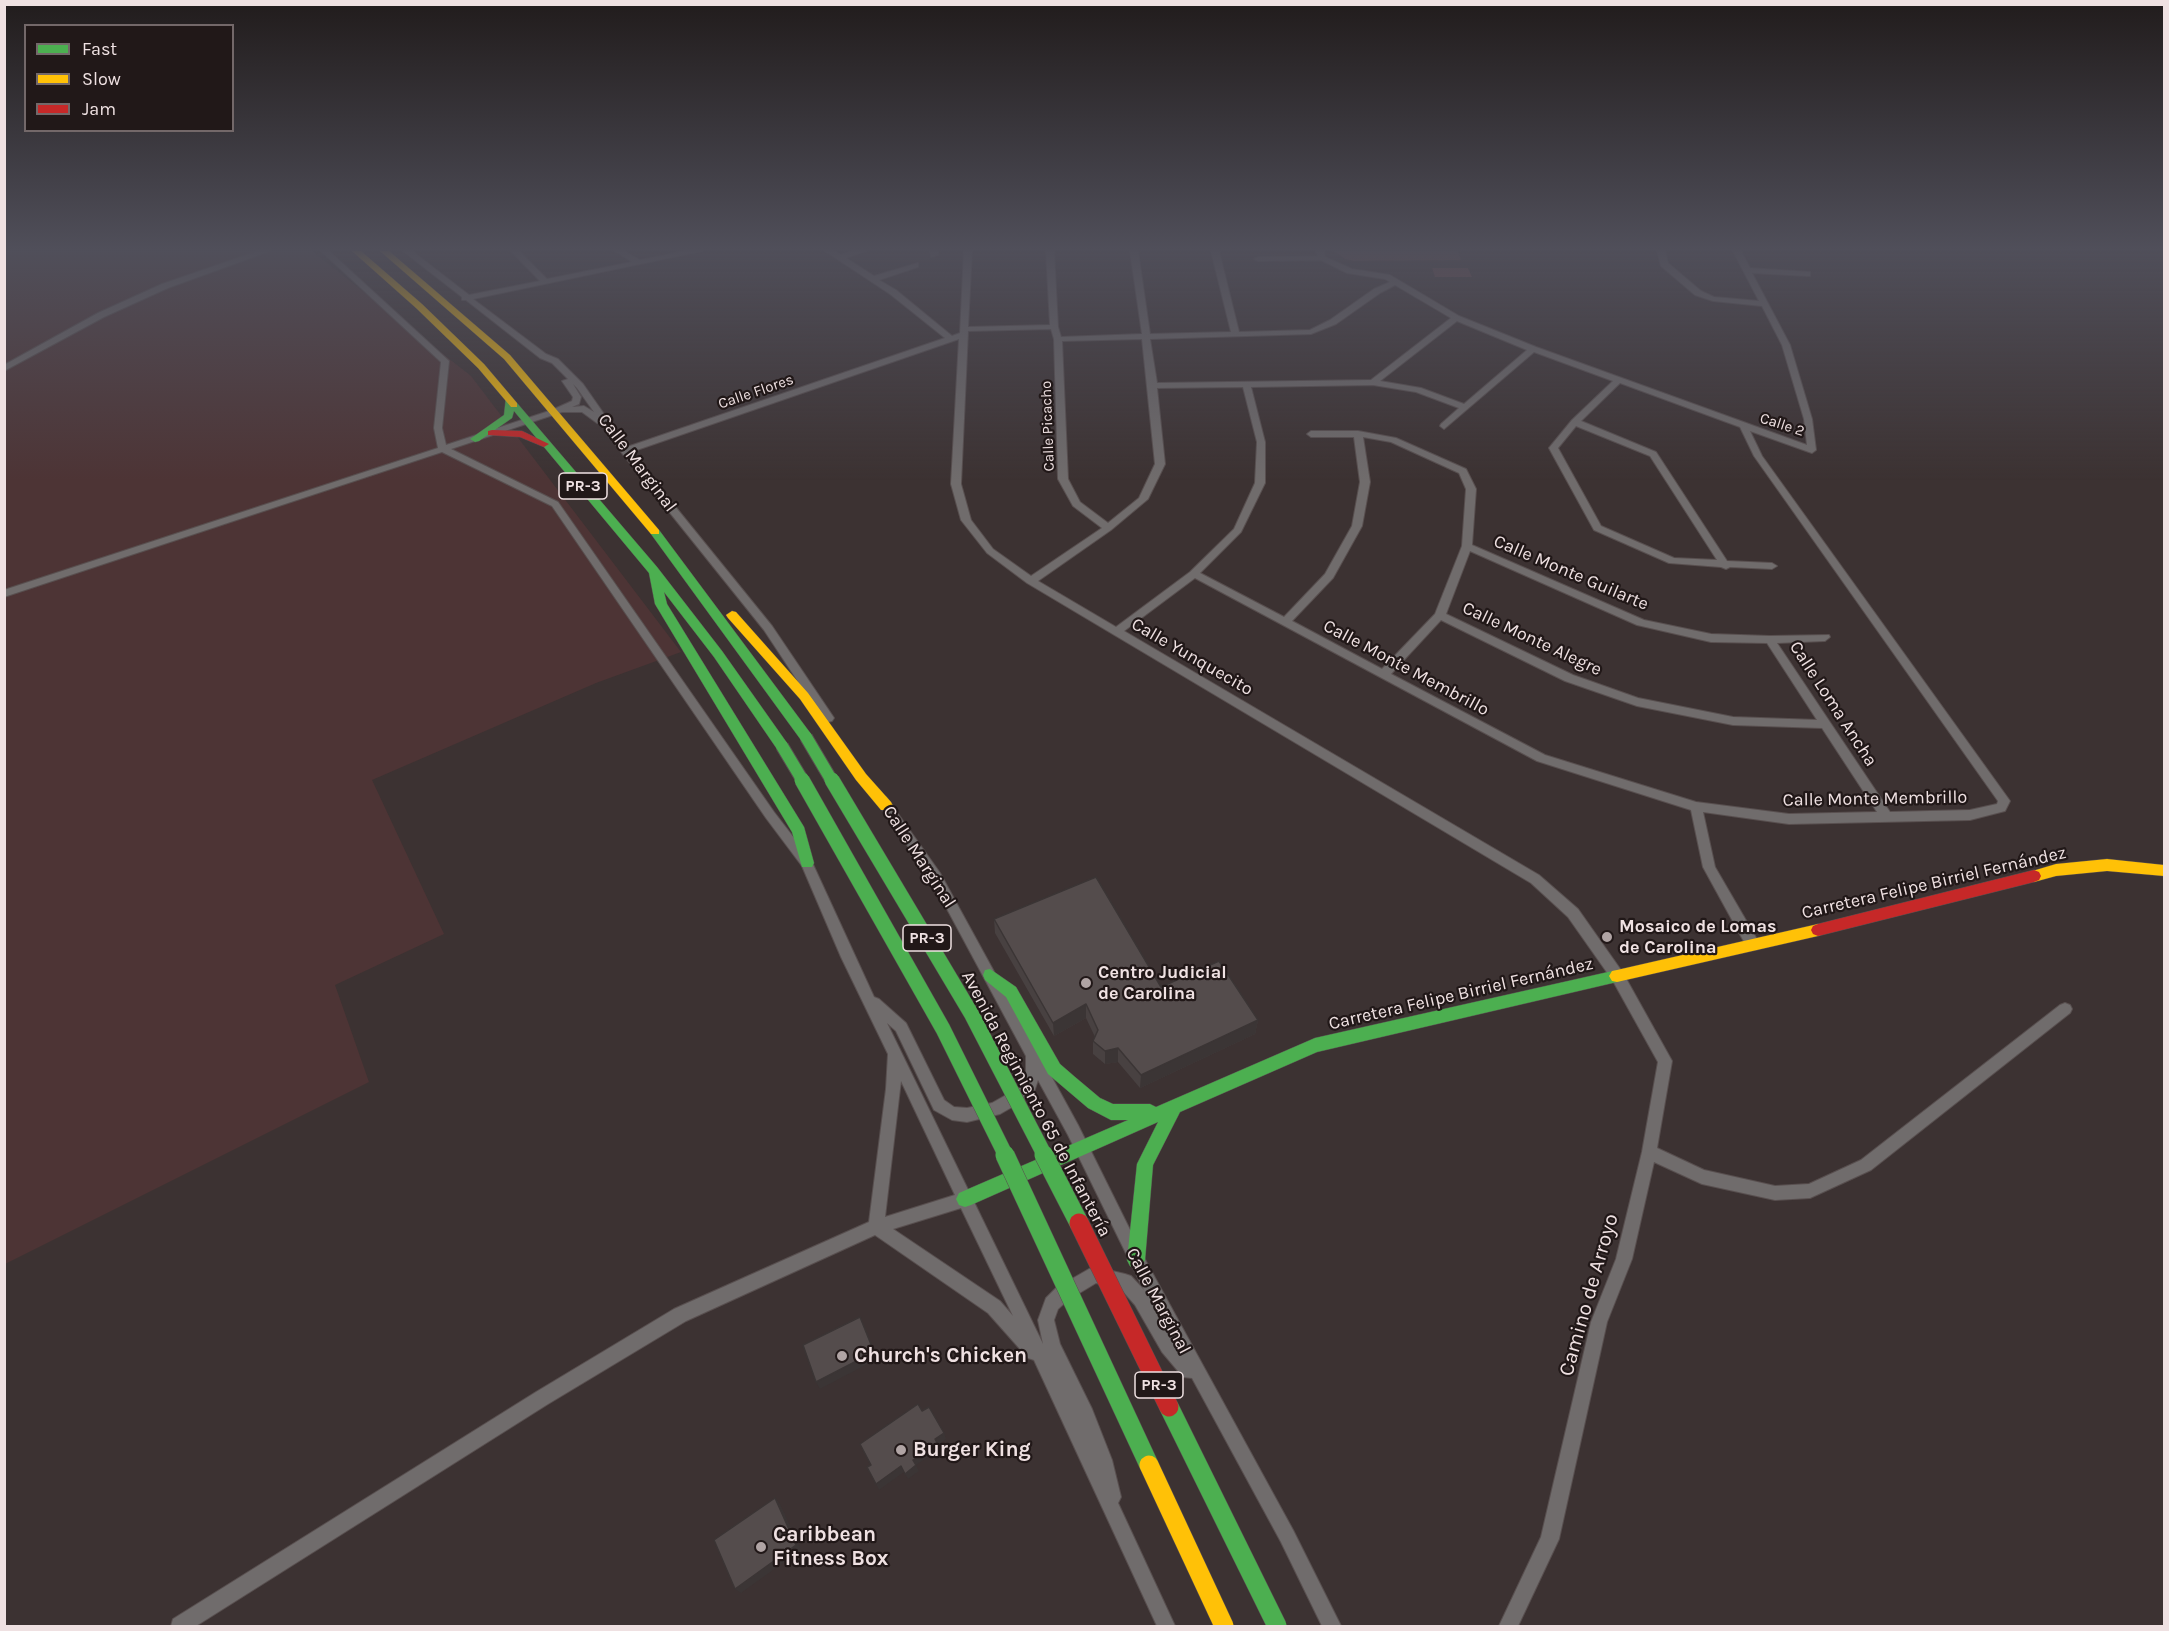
<!DOCTYPE html>
<html>
<head>
<meta charset="utf-8">
<style>
  body { margin:0 }
  #map { position:relative; width:2169px; height:1631px; overflow:hidden; background:#3c3232; font-family:Karla,sans-serif }
  canvas { display:block }
  .frame { position:absolute; inset:0; border:6px solid #efe1e2; pointer-events:none }
  .legend { position:absolute; left:24px; top:24px; width:210px; height:108px; box-sizing:border-box; background:#211818; border:2px solid #736869; margin:0; padding:8px 10px; list-style:none; font-size:18px; color:#efe1e2 }
  .legend li { display:flex; align-items:center; gap:12px; height:30px }
  .legend b { width:30px; border:2px solid #736869 }
</style>
</head>
<body>
<div id="map">
<canvas width="2169" height="1631"></canvas>
<div class="frame"></div>
<ul class="legend">
<li><b style="height:8px;background:#4caf50"></b>Fast</li>
<li><b style="height:8px;background:#ffc107"></b>Slow</li>
<li><b style="height:8px;background:#c62828"></b>Jam</li>
</ul>
</div>
<script>
const g = document.querySelector('canvas').getContext('2d');
g.lineJoin = 'round';
function fill(path, color) { g.fillStyle = color; g.fill(path, 'evenodd'); }
const shape = rows => new Path2D(rows.map(r => 'M' + r).join(''));
function strokePath(path, color, width, dash) { g.strokeStyle = color; g.lineWidth = width; g.lineCap = dash ? 'butt' : 'round'; g.setLineDash(dash || []); g.stroke(path); }
function drawText(font, color, halo, rows, align = 'center') {
  g.font = font + ' Karla,sans-serif'; g.lineWidth = 4.5; g.setLineDash([]); g.textBaseline = 'middle'; g.strokeStyle = halo; g.fillStyle = color; for (const [text, x, y, turn = 0] of rows) {
    g.save(); g.translate(x, y); g.rotate((+turn || 0) * Math.PI / 180); g.textAlign = isNaN(turn) ? turn : align; if (halo) g.strokeText(text, 0, 0); g.fillText(text, 0, 0); g.restore();
  }
}
fill(shape([
  [5,251,312,251,471,376,681,652,596,683,372,780,444,934,335,985,369,1082,5,1264]
]), '#4d3435');
fill(shape([
  [1334,251,1458,251,1461,260,1354,261,1345,259],
  [1432,268,1468,268,1472,277,1435,277]
]), '#79474a');
const street = shape([
  [258,251,270,251,168,288,104,317,4,371,4,365,98,313,162,284,258,251],
  [321,251,329,251,449,361,442,428,446,445,552,410,572,401,573,397,562,381,568,379,552,363,540,358,466,300,462,300,462,297,403,251,412,251,469,295,540,281,511,251,519,251,547,279,632,262,615,251,624,251,640,260,686,251,702,251,473,299,546,354,558,359,583,384,627,447,945,338,890,294,825,251,834,251,841,255,854,251,866,251,846,258,874,276,918,263,918,267,879,280,896,290,952,336,960,333,964,251,972,251,968,327,1050,325,1046,251,1054,251,1058,327,1061,337,1142,334,1130,251,1138,251,1150,334,1231,332,1211,251,1219,251,1239,332,1310,330,1330,320,1374,289,1390,282,1385,279,1347,273,1321,260,1258,261,1254,259,1258,257,1318,256,1316,251,1324,251,1325,257,1352,269,1390,275,1459,316,1536,347,1807,445,1804,419,1782,345,1762,306,1713,301,1695,295,1661,266,1657,251,1665,251,1668,263,1701,291,1714,297,1759,301,1733,251,1741,251,1750,268,1810,272,1810,276,1807,276,1752,273,1790,345,1812,419,1816,450,1812,453,1809,452,1750,431,1762,456,2010,801,2005,811,1970,820,1789,824,1703,812,1715,867,1758,941,1760,945,1758,949,1753,950,1748,949,1703,867,1691,810,1537,761,1195,578,1124,631,1539,875,1578,909,1623,973,1672,1061,1657,1148,1704,1170,1775,1186,1809,1184,1861,1160,2060,1005,2065,1003,2070,1005,2072,1009,2070,1013,1871,1170,1810,1198,1775,1200,1702,1184,1654,1162,1632,1259,1607,1322,1559,1539,1518,1626,1499,1626,1541,1537,1591,1322,1616,1259,1642,1152,1658,1062,1613,981,1568,917,1531,883,1027,583,987,553,961,520,951,484,959,339,631,452,772,626,832,715,834,718,832,721,828,722,824,721,764,630,622,453,601,423,597,423,582,412,562,412,451,449,558,502,774,812,811,860,874,997,879,999,906,1023,944,1100,954,1107,967,1108,992,1103,1022,1086,1026,1074,1026,1056,932,881,876,800,882,796,886,797,940,873,1078,1125,1142,1254,1293,1530,1341,1626,1322,1626,1281,1542,1192,1378,1183,1377,1162,1352,1135,1305,1121,1289,1096,1283,1068,1300,1058,1309,1054,1320,1060,1344,1092,1409,1112,1460,1121,1497,1118,1503,1175,1626,1157,1626,1034,1360,1028,1358,988,1313,875,1235,686,1321,548,1404,196,1626,171,1626,173,1619,536,1392,674,1309,869,1222,886,1089,888,1054,841,957,802,866,766,818,552,506,442,452,4,597,4,590,438,448,434,428,441,362,321,251],
  [1395,285,1451,318,1371,380,1157,383,1150,339,1311,334,1336,324,1380,293,1395,285],
  [1457,321,1527,350,1464,404,1421,388,1380,381,1457,321],
  [1051,329,1054,339,1058,479,1073,506,1102,528,1031,576,993,549,971,520,961,484,968,331,1051,329],
  [1142,339,1155,464,1139,498,1108,523,1080,502,1068,479,1062,341,1142,339],
  [1534,352,1613,381,1572,420,1549,448,1594,530,1669,563,1721,567,1726,569,1730,567,1772,569,1777,566,1772,563,1727,561,1656,452,1581,421,1620,383,1740,427,1754,456,1998,801,1997,804,1970,810,1890,812,1777,643,1825,641,1830,637,1829,635,1770,636,1711,634,1644,620,1472,545,1476,489,1466,469,1396,438,1358,431,1311,431,1307,434,1311,437,1354,437,1360,482,1352,526,1325,574,1284,617,1200,573,1241,532,1265,483,1265,442,1251,387,1373,385,1416,392,1459,408,1441,424,1440,426,1444,429,1534,352],
  [573,384,577,388,594,412,584,406,572,407,579,404,581,397,573,384],
  [1243,387,1257,442,1255,483,1234,529,1190,572,1116,627,1038,581,1111,530,1148,499,1165,464,1157,388,1243,387],
  [1576,426,1650,456,1717,560,1674,558,1601,526,1558,448,1576,426],
  [1363,437,1391,442,1459,473,1466,489,1462,546,1435,614,1382,669,1292,621,1333,578,1362,526,1370,482,1363,437],
  [1470,551,1637,625,1711,642,1767,643,1817,720,1733,717,1638,698,1573,675,1446,614,1470,551],
  [1441,620,1565,681,1637,706,1733,725,1822,728,1877,812,1789,814,1696,802,1545,755,1391,674,1441,620],
  [887,1023,896,1031,934,1110,952,1120,967,1122,1000,1114,1033,1095,1038,1080,1068,1135,1144,1290,1131,1276,1125,1274,1095,1267,1089,1269,1056,1288,1046,1298,1038,1320,1043,1344,887,1023],
  [901,1081,955,1195,885,1217,900,1089,901,1081],
  [961,1208,1013,1316,1000,1301,893,1229,961,1208],
  [930,251,938,251,938,255,931,257,930,251]
]);
const fast = shape([
  [506,397,512,397,514,402,517,403,657,567,722,651,787,743,788,746,787,749,777,749,714,657,664,592,667,604,804,827,814,863,812,867,802,867,792,832,655,604,649,573,514,411,512,418,479,441,475,442,470,439,504,415,506,397],
  [655,529,659,530,811,734,812,737,811,740,801,740,651,534,650,532,655,529],
  [990,969,1016,987,1060,1064,1075,1077,1100,1098,1113,1104,1150,1104,1156,1107,1315,1038,1617,970,1622,971,1625,976,1622,981,1617,982,1317,1052,1180,1112,1153,1165,1145,1260,1142,1266,1136,1269,1130,1266,1127,1260,1137,1164,1158,1122,971,1205,965,1207,959,1205,956,1199,959,1193,1128,1120,1111,1120,1088,1108,1048,1074,1006,997,985,980,983,975,985,970,990,969]
]);
const slow = shape([
  [352,251,361,251,422,304,484,364,517,403,517,407,511,407,478,368,416,308,352,251],
  [380,251,389,251,510,355,659,530,659,534,651,534,504,359,380,251],
  [732,611,736,612,808,693,866,774,891,802,893,806,891,810,881,810,856,780,800,699,728,618,726,615,732,611],
  [2107,859,2164,865,2164,876,2107,871,2056,876,2034,882,2029,880,2027,876,2029,872,2056,864,2107,859],
  [1818,924,1823,926,1825,930,1823,934,1818,936,1617,982,1612,981,1609,976,1612,971,1617,970,1818,924]
]);
const jam = shape([
  [492,430,522,431,549,444,544,447,520,437,488,435,488,431,492,430],
  [2034,870,2039,872,2041,876,2039,880,2034,882,1818,936,1813,934,1811,930,1813,926,1818,924,2034,870]
]);
strokePath(street, '#584f4f', 2);
strokePath(fast, '#584f4f', 1);
strokePath(slow, '#584f4f', 1);
strokePath(jam, '#584f4f', 1);
fill(street, '#706c6c');
fill(fast, '#4caf50');
fill(slow, '#ffc107');
fill(jam, '#c62828');
const fastBridgeFar2 = shape([
  [806,737,832,781],
  [782,746,803,781]
]);
const fastBridgeFar1 = shape([
  [802,780,943,1029,1006,1156],
  [832,780,972,1015,1045,1156]
]);
const fastBridge = shape([
  [1005,1155,1149,1465],
  [1044,1155,1079,1223],
  [1169,1407,1277,1626]
]);
const slowBridge = shape([
  [1149,1465,1224,1626]
]);
const jamBridge = shape([
  [1079,1223,1169,1407]
]);
strokePath(fastBridgeFar2, '#584f4f', 14, []);
strokePath(fastBridgeFar1, '#584f4f', 16, []);
strokePath(fastBridge, '#584f4f', 20, []);
strokePath(slowBridge, '#584f4f', 20, []);
strokePath(jamBridge, '#584f4f', 20, []);
strokePath(fastBridgeFar2, '#4caf50', 12);
strokePath(fastBridgeFar1, '#4caf50', 15);
strokePath(fastBridge, '#4caf50', 19);
strokePath(slowBridge, '#ffc107', 19);
strokePath(jamBridge, '#c62828', 19);
fill(shape([
  [994,919,1161,987,1258,1020,1255,1034,1140,1088,1118,1062,1105,1064,1093,1054,1093,1041,1095,1037,1086,1018,1054,1036,995,933]
]), '#484141');
fill(shape([
  [1086,1004,1086,1018,1054,1036,1053,1023],
  [1258,1020,1255,1034,1140,1088,1141,1075],
  [1118,1048,1118,1062,1105,1064,1105,1051],
  [860,1317,877,1359,820,1389,816,1382],
  [944,1433,946,1439,938,1445,939,1449,916,1465,919,1471,908,1479,905,1474,913,1460,935,1439],
  [901,1466,904,1472,879,1490,876,1484],
  [775,1498,780,1504,801,1550,741,1593,735,1589]
]), '#3b3535');
const building = shape([
  [1096,877,1161,987,1219,961,1258,1020,1141,1075,1118,1048,1105,1051,1093,1041,1098,1030,1086,1004,1053,1023,994,919,1096,877],
  [860,1317,874,1352,816,1382,803,1345,860,1317],
  [918,1404,922,1411,929,1407,944,1433,935,1439,937,1443,913,1460,916,1465,905,1474,901,1466,876,1484,867,1467,871,1465,860,1444,918,1404],
  [775,1498,796,1545,735,1589,714,1540,775,1498]
]);
fill(building, '#544c4c');
strokePath(building, '#3b3535', 1.5);
const sky = g.createLinearGradient(0, 0, 0, 480);
sky.addColorStop(0, '#211c1c');
sky.addColorStop(0.52, '#504f5a');
sky.addColorStop(1, '#504f5a00');
g.fillStyle = sky;
g.fillRect(0, 0, 2169, 480);
for (const [x, y, r, color] of [
  [1607,937,6,"#b0a4a4"],
  [1086,983,6,"#b0a4a4"],
  [842,1356,6,"#b0a4a4"],
  [901,1450,6,"#b0a4a4"],
  [761,1547,6,"#b0a4a4"]
]) { const dot = new Path2D(); dot.arc(x, y, r, 0, 2 * Math.PI); g.fillStyle = color; g.fill(dot); strokePath(dot, '#211818', 2); }
drawText('15px', '#efe1e2', '#211818', [
  ["Calle Flores",756,392,-19],
  ["Calle 2",1782,425,18],
  ["Calle Picacho",1048,426,-92]
]);
for (const [x, y, w] of [
  [583,486,48],
  [927,938,48],
  [1159,1385,48]
]) { const box = new Path2D(); box.roundRect(x - w / 2, y - 13, w, 26, 4.5); g.fillStyle = '#211818'; g.fill(box); strokePath(box, '#efe1e2', 1.5); }
drawText('bold 16px', '#efe1e2', null, [
  ["PR-3",583,486],
  ["PR-3",927,938],
  ["PR-3",1159,1385]
]);
drawText('18px', '#efe1e2', '#211818', [
  ["Calle Marginal",637,463,53],
  ["Calle Monte Guilarte",1571,573,23],
  ["Calle Monte Alegre",1532,639,25],
  ["Calle Yunquecito",1192,657,30],
  ["Calle Monte Membrillo",1406,668,28],
  ["Calle Loma Ancha",1833,704,57],
  ["Calle Monte Membrillo",1875,799,-1],
  ["Calle Marginal",919,857,57],
  ["Carretera Felipe Birriel Fernández",1934,883,-13],
  ["Carretera Felipe Birriel Fernández",1461,994,-13],
  ["Avenida Regimiento 65 de Infantería",1036,1104,62],
  ["Calle Marginal",1158,1301,62]
]);
drawText('bold 18px', '#efe1e2', '#211818', [
  ["Mosaico de Lomas",1619,927],
  ["de Carolina",1619,948],
  ["Centro Judicial",1098,973],
  ["de Carolina",1098,994]
], 'left');
drawText('21px', '#efe1e2', '#211818', [
  ["Camino de Arroyo",1589,1295,-74]
]);
drawText('bold 21px', '#efe1e2', '#211818', [
  ["Church's Chicken",854,1356],
  ["Burger King",913,1450],
  ["Caribbean",773,1535],
  ["Fitness Box",773,1559]
], 'left');
</script>
</body>
</html>
